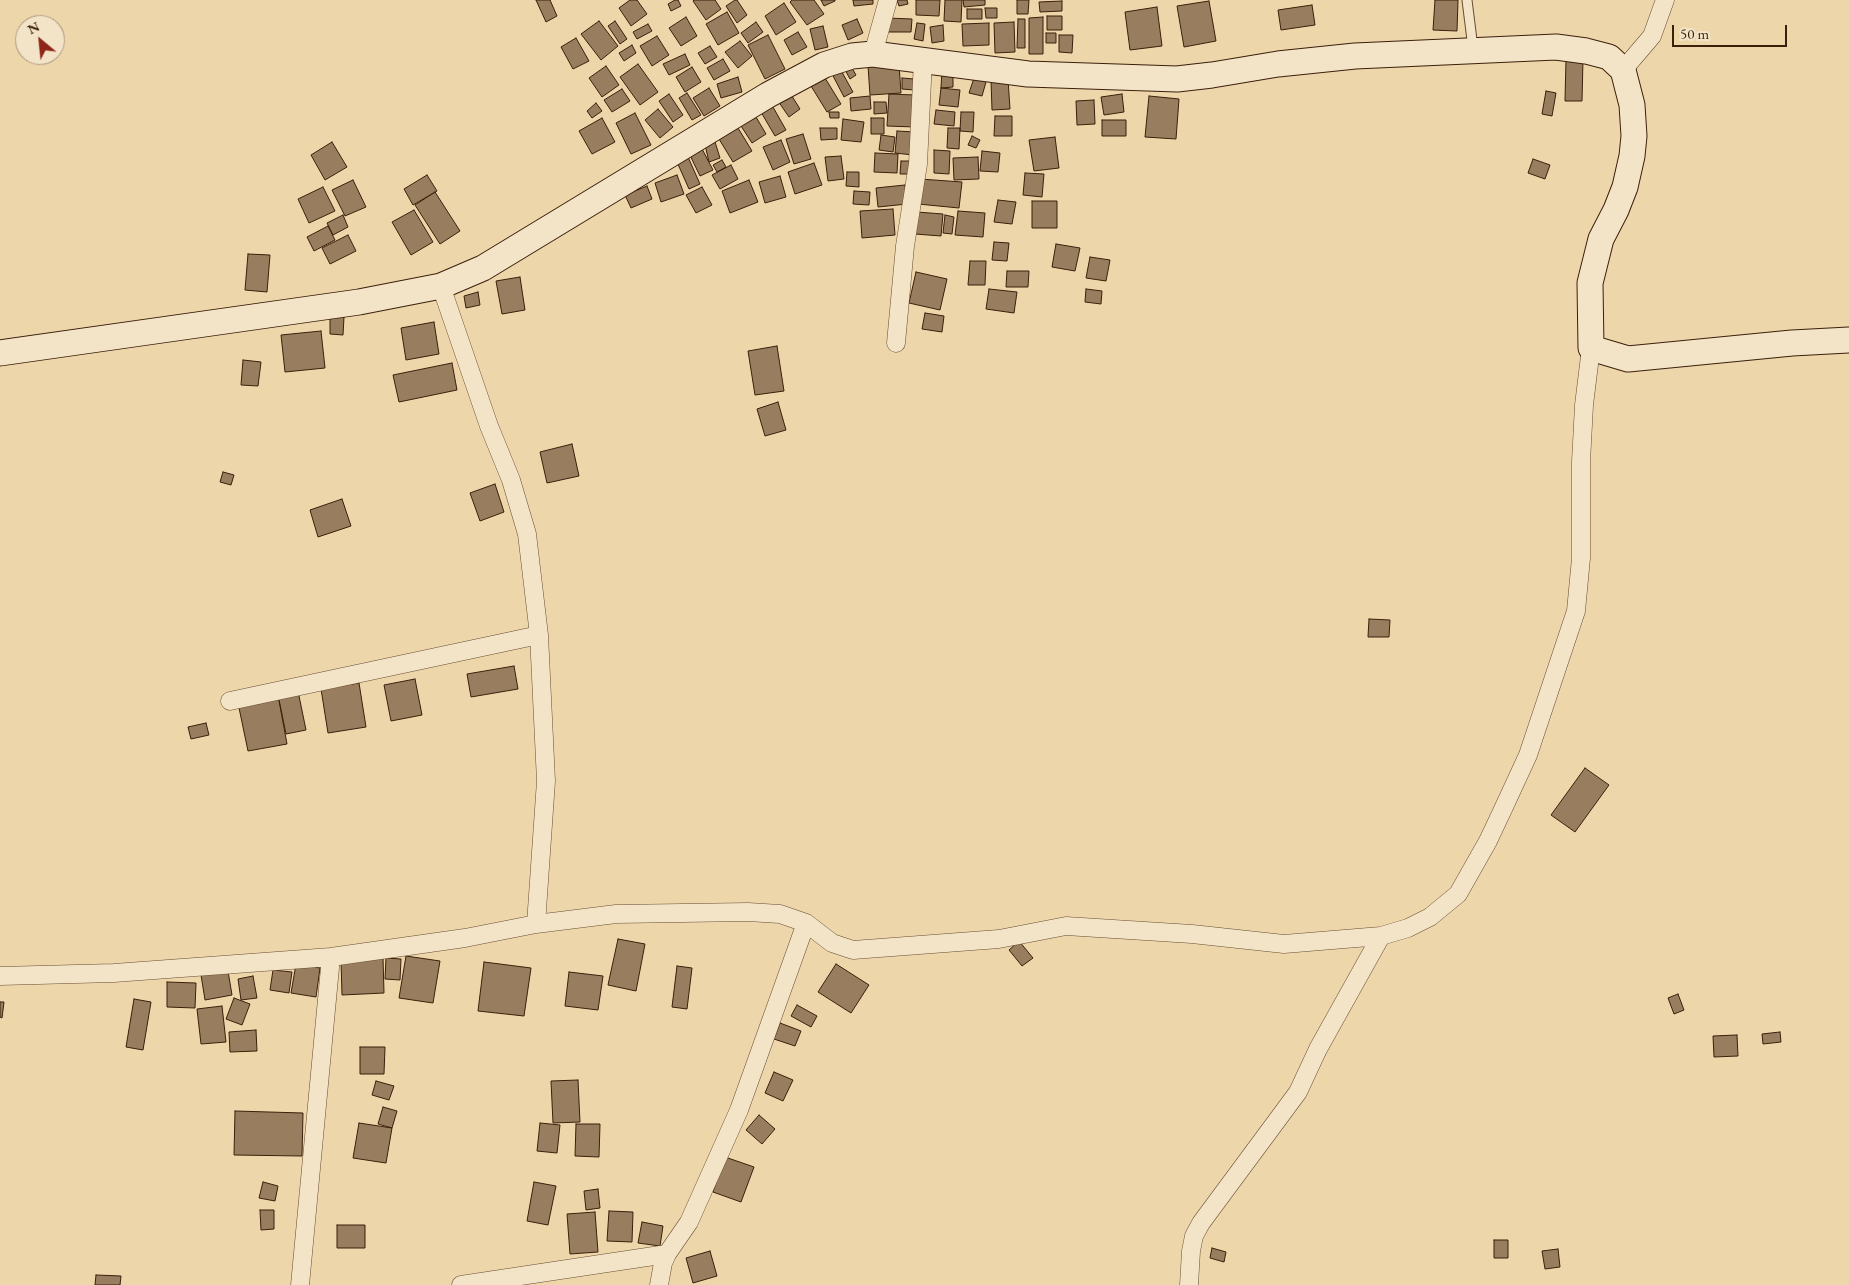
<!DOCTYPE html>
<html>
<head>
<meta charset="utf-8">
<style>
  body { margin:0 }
  #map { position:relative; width:1849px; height:1285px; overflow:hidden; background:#edd6aa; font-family:"EB Garamond",serif }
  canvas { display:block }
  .north { position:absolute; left:15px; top:15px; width:50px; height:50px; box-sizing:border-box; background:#f3e4c8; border:1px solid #a9957c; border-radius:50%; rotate:332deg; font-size:14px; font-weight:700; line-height:20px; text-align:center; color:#3b1f0b }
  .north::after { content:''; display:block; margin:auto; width:18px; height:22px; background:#8f2418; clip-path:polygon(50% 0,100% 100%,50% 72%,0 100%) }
  .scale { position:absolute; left:1672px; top:25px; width:115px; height:22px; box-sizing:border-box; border:2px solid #3b1f0b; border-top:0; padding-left:6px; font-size:15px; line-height:18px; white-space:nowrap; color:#3b1f0b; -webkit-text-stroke:4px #f3e4c8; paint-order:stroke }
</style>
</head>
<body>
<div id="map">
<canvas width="1849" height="1285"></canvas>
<div class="north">N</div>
<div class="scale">50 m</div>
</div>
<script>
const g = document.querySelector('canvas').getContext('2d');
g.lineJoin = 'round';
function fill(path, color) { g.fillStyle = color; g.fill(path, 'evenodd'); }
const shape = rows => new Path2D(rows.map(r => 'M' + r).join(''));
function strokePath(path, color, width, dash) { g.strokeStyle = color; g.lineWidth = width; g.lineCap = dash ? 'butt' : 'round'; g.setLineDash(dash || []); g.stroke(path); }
const building = shape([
  [536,0,550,0,557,16,546,22,536,0],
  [630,0,637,0,647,14,631,26,619,8,630,0],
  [675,0,678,0,681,6,671,11,668,4,675,0],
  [694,0,715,0,721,9,706,20,693,1,694,0],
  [735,0,737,0,747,15,737,23,726,6,735,0],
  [792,0,814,0,824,14,807,25,790,2,792,0],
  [821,0,835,0,835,1,824,6,821,0],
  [853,0,873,0,873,4,854,6,853,0],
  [897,0,907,0,908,4,899,6,897,0],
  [916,0,940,0,939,16,916,15,916,0],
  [945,0,962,0,961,22,944,21,945,0],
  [963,0,985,0,985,5,964,7,963,0],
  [1017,0,1029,0,1028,14,1017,14,1017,0],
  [1435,0,1458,0,1457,31,1433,30,1435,0],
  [1062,1,1062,11,1040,12,1039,2,1062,1],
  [1209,1,1216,41,1184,47,1177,6,1209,1],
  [784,3,796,22,776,35,765,16,784,3],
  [1312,5,1315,25,1281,30,1278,10,1312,5],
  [1157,7,1162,46,1130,50,1125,12,1157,7],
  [985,8,997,8,997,18,986,18,985,8],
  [967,9,982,9,982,19,967,19,967,9],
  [727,12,739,33,718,45,706,24,727,12],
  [1047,16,1062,16,1062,30,1047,30,1047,16],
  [686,17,697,36,681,46,669,28,686,17],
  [1043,17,1043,54,1029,54,1029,18,1043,17],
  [887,18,912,19,911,32,887,32,887,18],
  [857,19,863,33,848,40,842,25,857,19],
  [1018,19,1025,19,1025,48,1017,48,1018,19],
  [599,21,618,46,601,60,581,34,599,21],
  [615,21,627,39,620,44,608,26,615,21],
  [756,22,763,32,748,43,741,33,756,22],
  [1014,22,1015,52,995,53,994,23,1014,22],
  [917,23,925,24,923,41,914,39,917,23],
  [989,23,989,45,963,46,962,24,989,23],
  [648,24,652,31,637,39,633,32,648,24],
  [943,25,944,41,932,43,930,27,943,25],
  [823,26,828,47,815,50,810,29,823,26],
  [798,32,807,47,792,55,784,40,798,32],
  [1046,33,1056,33,1056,43,1046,43,1046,33],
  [768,35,785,69,765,79,748,45,768,35],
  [1059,35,1073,35,1072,53,1059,52,1059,35],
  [657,36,669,55,652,66,640,46,657,36],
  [576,38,589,61,573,69,561,47,576,38],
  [740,41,752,56,738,68,725,52,740,41],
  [632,45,636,53,624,61,619,53,632,45],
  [710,46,717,57,705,64,698,53,710,46],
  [685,54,690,65,669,75,663,64,685,54],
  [723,59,730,71,714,80,707,68,723,59],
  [1566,59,1583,59,1582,101,1565,101,1566,59],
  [849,63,856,75,850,79,843,66,849,63],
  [638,64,658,92,640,105,620,77,638,64],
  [899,64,901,93,870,95,868,66,899,64],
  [838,65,853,92,844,97,830,70,838,65],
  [606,66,619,85,602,97,589,78,606,66],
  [692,67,701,82,685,92,676,77,692,67],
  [942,70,953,70,953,87,941,88,942,70],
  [976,72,988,75,982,96,969,93,976,72],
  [738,77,742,92,721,98,717,84,738,77],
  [825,78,841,104,827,112,811,86,825,78],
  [902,78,914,79,914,90,902,89,902,78],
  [1008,79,1010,109,992,110,991,80,1008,79],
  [709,88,720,106,704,116,693,98,709,88],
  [941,88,960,90,958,107,939,105,941,88],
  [622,89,630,101,612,112,604,100,622,89],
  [1546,91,1556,93,1552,116,1542,114,1546,91],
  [687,93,701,115,692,120,679,98,687,93],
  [790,93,800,109,789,117,778,101,790,93],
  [669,94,683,115,673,122,659,101,669,94],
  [889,94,916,95,915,127,887,126,889,94],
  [1122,94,1124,112,1104,115,1101,97,1122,94],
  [870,96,871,109,851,111,850,98,870,96],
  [1149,96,1179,99,1176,139,1145,137,1149,96],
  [769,100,786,130,775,136,758,107,769,100],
  [1094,100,1095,124,1077,125,1076,101,1094,100],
  [874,102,886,102,887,113,874,114,874,102],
  [596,103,602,111,592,118,587,111,596,103],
  [658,109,673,127,660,138,645,120,658,109],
  [936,110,955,112,954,126,934,124,936,110],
  [829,112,839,112,839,118,830,118,829,112],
  [961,112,974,112,973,132,960,131,961,112],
  [635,113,651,145,631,154,616,123,635,113],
  [995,116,1012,116,1012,136,994,136,995,116],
  [756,117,766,134,752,143,741,126,756,117],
  [602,118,615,142,592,154,579,131,602,118],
  [871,118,884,118,884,134,871,134,871,118],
  [843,119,864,122,861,142,841,140,843,119],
  [1102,120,1126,120,1126,136,1102,136,1102,120],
  [738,128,752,151,733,162,719,139,738,128],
  [820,128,837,128,837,139,821,140,820,128],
  [948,128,960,128,959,149,947,148,948,128],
  [897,131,915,132,913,155,895,153,897,131],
  [803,134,811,159,794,164,786,139,803,134],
  [881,135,895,137,893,152,879,150,881,135],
  [972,136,980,140,976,148,968,145,972,136],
  [1055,137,1059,168,1034,171,1029,140,1055,137],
  [781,140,790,162,773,170,763,147,781,140],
  [332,142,347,167,325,180,311,155,332,142],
  [715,142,720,158,709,162,705,145,715,142],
  [699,143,713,170,700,176,687,149,699,143],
  [934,150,950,151,949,174,934,173,934,150],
  [982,151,1000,153,998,172,980,171,982,151],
  [875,153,898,154,897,173,874,172,875,153],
  [841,156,844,179,828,181,825,157,841,156],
  [688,157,700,184,689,189,677,162,688,157],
  [978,157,979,179,954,180,953,158,978,157],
  [1533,159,1550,165,1545,179,1528,173,1533,159],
  [722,160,726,167,717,172,713,165,722,160],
  [901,161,910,161,910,174,900,174,901,161],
  [814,163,822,185,795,194,788,172,814,163],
  [731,165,738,179,720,189,712,175,731,165],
  [847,172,859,172,859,187,846,186,847,172],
  [1025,173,1044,174,1042,197,1023,195,1025,173],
  [427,175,437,191,413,205,404,189,427,175],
  [677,175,684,194,661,202,655,183,677,175],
  [780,176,786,197,765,203,759,182,780,176],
  [920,179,962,182,959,208,918,204,920,179],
  [353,180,366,207,345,216,332,190,353,180],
  [749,180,758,202,730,213,722,191,749,180],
  [905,185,907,204,878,207,876,188,905,185],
  [647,186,652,199,631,208,625,195,647,186],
  [323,187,335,211,309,223,298,199,323,187],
  [702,187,712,205,696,213,686,195,702,187],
  [854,191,870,192,869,205,853,204,854,191],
  [435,192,460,231,440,244,415,205,435,192],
  [998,200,1016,202,1012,224,994,222,998,200],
  [1032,201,1057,201,1057,228,1032,228,1032,201],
  [893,209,895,235,862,238,860,211,893,209],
  [414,210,433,242,411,255,392,222,414,210],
  [958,211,985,213,983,237,955,235,958,211],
  [917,212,943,214,941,236,915,234,917,212],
  [343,215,348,227,333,235,327,223,343,215],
  [945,215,954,217,952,234,943,233,945,215],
  [328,226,335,240,314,251,307,237,328,226],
  [348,235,356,251,330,264,322,248,348,235],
  [994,242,1009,243,1007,261,992,260,994,242],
  [1056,244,1080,248,1075,271,1052,267,1056,244],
  [248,254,270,255,267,292,245,290,248,254],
  [1090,257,1110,260,1106,281,1086,278,1090,257],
  [970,261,986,261,985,285,968,285,970,261],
  [1007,271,1029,271,1028,287,1006,287,1007,271],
  [916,272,947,279,940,310,909,303,916,272],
  [520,277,525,310,502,314,496,281,520,277],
  [989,289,1017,292,1014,313,986,309,989,289],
  [1086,289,1102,291,1101,304,1085,302,1086,289],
  [478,292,480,305,466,308,464,296,478,292],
  [925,313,944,316,942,332,922,329,925,313],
  [330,317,344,317,343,335,330,334,330,317],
  [434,322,439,354,406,360,401,328,434,322],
  [321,331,325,368,285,372,281,335,321,331],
  [777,346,784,391,755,395,748,351,777,346],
  [243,360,261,362,258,386,241,385,243,360],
  [452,363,457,390,399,402,393,375,452,363],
  [778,402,786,430,765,436,757,409,778,402],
  [572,444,579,476,547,483,540,452,572,444],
  [223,472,234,475,231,485,220,482,223,472],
  [495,484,504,512,480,521,470,493,495,484],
  [342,499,351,526,318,537,310,510,342,499],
  [1369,619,1390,620,1389,637,1368,637,1369,619],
  [514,666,518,689,471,697,467,674,514,666],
  [415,679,422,715,391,721,384,685,415,679],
  [359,683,366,727,328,733,321,689,359,683],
  [298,691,306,730,286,734,278,695,298,691],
  [278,695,287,744,248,751,238,703,278,695],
  [206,723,209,735,191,739,188,727,206,723],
  [1585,768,1609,785,1575,832,1551,815,1585,768],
  [618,939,645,944,636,991,608,985,618,939],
  [1019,941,1033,958,1022,966,1009,950,1019,941],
  [406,956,440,961,433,1003,399,998,406,956],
  [383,958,384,993,342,995,341,960,383,958],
  [386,958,401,959,400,980,385,979,386,958],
  [484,962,531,968,524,1016,478,1011,484,962],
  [296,964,320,968,316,997,291,993,296,964],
  [836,964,869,985,851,1013,818,992,836,964],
  [677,966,692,968,687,1009,672,1007,677,966],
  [273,970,292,972,289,993,270,990,273,970],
  [228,971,232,995,205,1000,201,975,228,971],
  [569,972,603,976,598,1010,565,1006,569,972],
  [253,976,257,998,241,1000,238,979,253,976],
  [167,982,196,983,195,1008,167,1007,167,982],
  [1678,994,1684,1010,1674,1014,1668,998,1678,994],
  [234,998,250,1004,242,1025,226,1019,234,998],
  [134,999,151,1002,143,1050,126,1047,134,999],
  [0,1002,4,1002,2,1018,0,1017,0,1002],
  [797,1005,817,1016,811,1027,791,1016,797,1005],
  [222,1006,226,1042,201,1044,197,1009,222,1006],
  [780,1023,801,1031,795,1046,774,1039,780,1023],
  [256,1030,257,1051,230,1052,229,1032,256,1030],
  [1780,1032,1781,1042,1763,1044,1762,1034,1780,1032],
  [1737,1035,1738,1056,1714,1057,1713,1036,1737,1035],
  [360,1047,385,1047,384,1074,360,1074,360,1047],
  [774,1072,793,1080,783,1101,765,1093,774,1072],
  [578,1080,580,1122,553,1123,551,1081,578,1080],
  [376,1081,394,1086,389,1100,372,1095,376,1081],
  [383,1107,397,1111,392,1128,378,1124,383,1107],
  [235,1111,303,1113,302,1156,234,1155,235,1111],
  [759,1115,775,1129,762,1144,746,1130,759,1115],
  [359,1123,392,1128,386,1163,353,1158,359,1123],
  [540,1123,560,1125,557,1153,537,1151,540,1123],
  [576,1124,600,1124,599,1157,575,1156,576,1124],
  [725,1157,754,1167,741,1202,713,1192,725,1157],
  [263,1182,278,1186,275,1201,259,1198,263,1182],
  [534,1182,556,1186,548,1225,527,1221,534,1182],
  [598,1189,600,1208,586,1210,584,1191,598,1189],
  [260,1210,274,1210,274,1229,261,1230,260,1210],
  [609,1211,633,1212,632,1242,607,1241,609,1211],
  [595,1212,598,1252,570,1254,567,1214,595,1212],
  [642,1222,663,1226,660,1246,638,1243,642,1222],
  [337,1225,365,1225,365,1248,337,1248,337,1225],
  [1494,1240,1508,1240,1508,1258,1494,1258,1494,1240],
  [1212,1248,1226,1252,1224,1262,1210,1258,1212,1248],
  [1558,1249,1560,1267,1545,1269,1542,1251,1558,1249],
  [710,1251,717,1276,693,1283,686,1258,710,1251],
  [96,1275,121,1276,120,1285,95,1285,96,1275]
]);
fill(building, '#987e5e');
strokePath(building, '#3b1f0b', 1);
const lane = shape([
  [1467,0,1473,48]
]);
const street = shape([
  [873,54,888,0],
  [1623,70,1652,36,1665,0],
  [896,343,905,246,918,164,923,60],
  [230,701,539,635],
  [536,924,616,914,748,912,780,914,806,923,832,943,853,950,999,939,1066,926,1192,934,1284,944,1381,936,1408,928,1430,917,1458,894,1488,841,1504,807,1528,755,1576,611,1581,558,1581,462,1584,405,1591,348],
  [0,976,114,973,331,957,465,938,536,924,546,781,539,635,527,534,511,480,489,426,441,286],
  [300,1285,331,957],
  [461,1285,667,1254],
  [659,1285,663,1263,667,1254,689,1222,739,1110,806,923],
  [1189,1285,1191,1251,1194,1236,1201,1223,1298,1092,1318,1049,1381,936]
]);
const secondary = shape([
  [0,353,359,302,441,286,483,268,768,95,824,65,852,56,873,54,1028,74,1177,79,1212,75,1278,64,1355,56,1556,47,1586,51,1609,57,1623,70,1632,105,1634,136,1632,156,1625,187,1616,210,1601,239,1590,283,1591,348,1628,359,1792,343,1849,340]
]);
strokePath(lane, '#684d33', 11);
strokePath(street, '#684d33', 19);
strokePath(secondary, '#3b1f0b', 27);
strokePath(lane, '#f3e4c8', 9);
strokePath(street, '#f3e4c8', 18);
strokePath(secondary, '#f3e4c8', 25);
</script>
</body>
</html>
